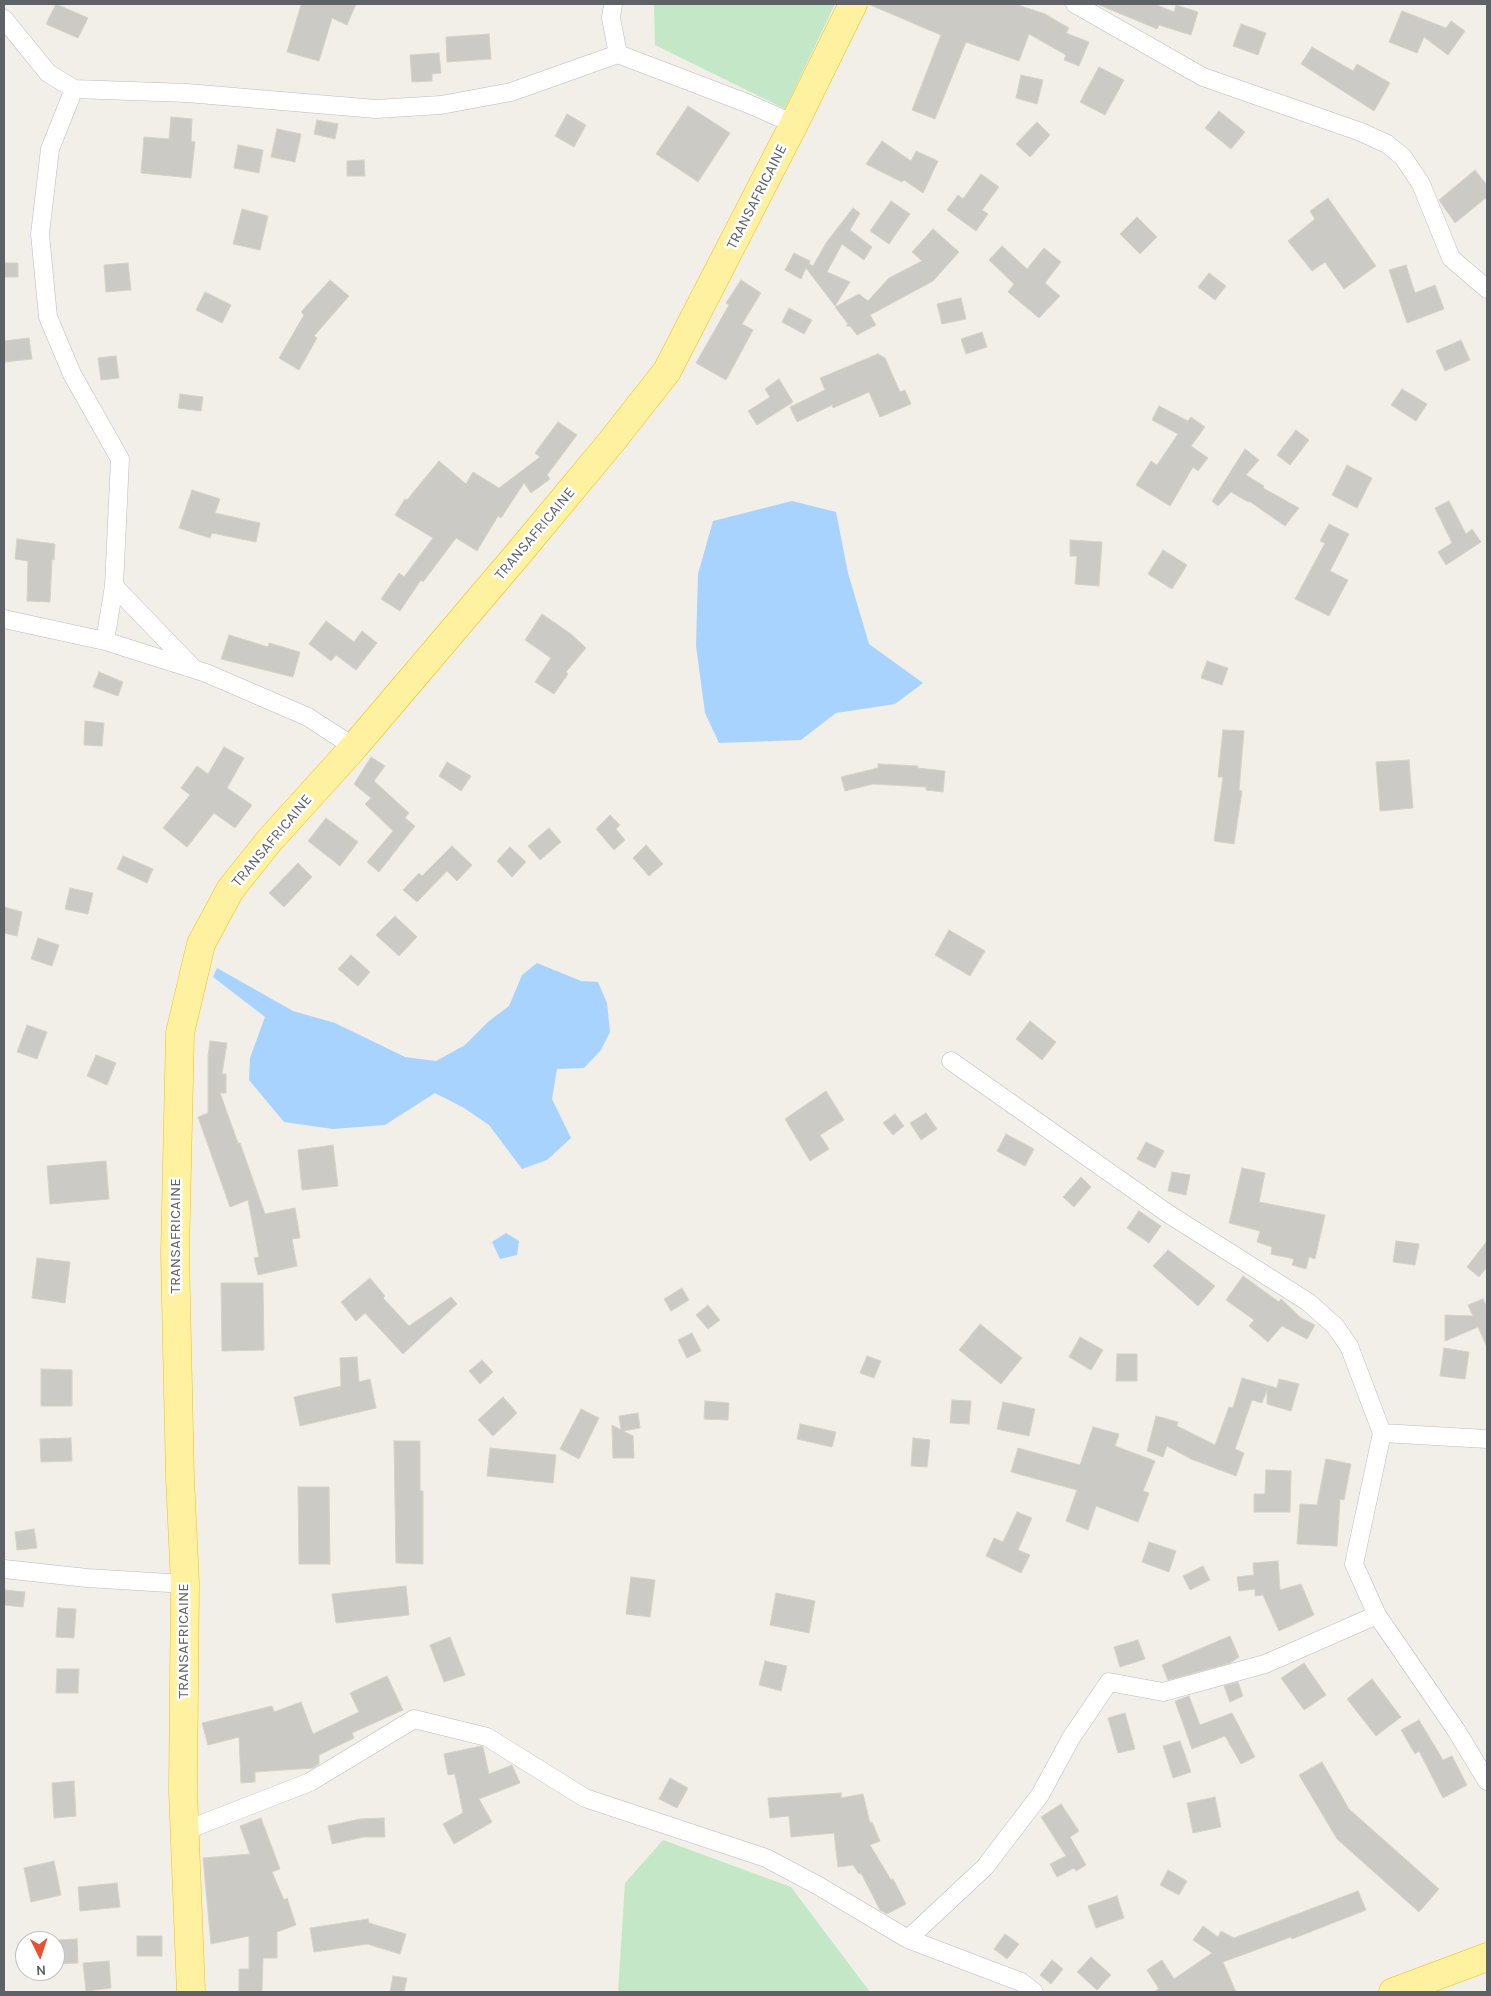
<!DOCTYPE html>
<html>
<head>
<meta charset="utf-8">
<style>
  body { margin:0 }
  #map { position:relative; width:1491px; height:1996px; overflow:hidden; background:#f1efe7; font-family:Karla,sans-serif }
  canvas { display:block }
  .frame { position:absolute; inset:0; border:5px solid #5e6267; pointer-events:none }
  .north { position:absolute; left:15px; top:1931px; width:50px; height:50px; box-sizing:border-box; background:#fff; border:1px solid #bfc0c2; border-radius:50%; rotate:176deg; font-size:14px; font-weight:700; line-height:20px; text-align:center; color:#5e6267 }
  .north::after { content:''; display:block; margin:auto; width:18px; height:22px; background:#eb4f33; clip-path:polygon(50% 0,100% 100%,50% 72%,0 100%) }
</style>
</head>
<body>
<div id="map">
<canvas width="1491" height="1996"></canvas>
<div class="frame"></div>
<div class="north">N</div>
</div>
<script>
const g = document.querySelector('canvas').getContext('2d');
g.lineJoin = 'round';
function fill(path, color) { g.fillStyle = color; g.fill(path, 'evenodd'); }
const shape = rows => new Path2D(rows.map(r => 'M' + r).join(''));
function strokePath(path, color, width, dash) { g.strokeStyle = color; g.lineWidth = width; g.lineCap = dash ? 'butt' : 'round'; g.setLineDash(dash || []); g.stroke(path); }
function drawText(font, color, halo, rows, align = 'center') {
  g.font = font + ' Karla,sans-serif'; g.lineWidth = 5; g.setLineDash([]); g.textBaseline = 'middle'; g.strokeStyle = halo; g.fillStyle = color; for (const [text, x, y, turn = 0] of rows) {
    g.save(); g.translate(x, y); g.rotate((+turn || 0) * Math.PI / 180); g.textAlign = isNaN(turn) ? turn : align; if (halo) g.strokeText(text, 0, 0); g.fillText(text, 0, 0); g.restore();
  }
}
fill(shape([
  [654,4,835,4,785,109,655,45],
  [663,1840,791,1887,870,1992,618,1992,625,1883]
]), '#c4e8c7');
fill(shape([
  [792,501,836,512,848,573,869,644,923,683,895,704,836,713,801,740,719,743,705,713,696,646,698,574,713,521],
  [537,963,581,981,598,982,607,1003,610,1032,601,1050,584,1068,557,1069,552,1099,571,1138,547,1160,522,1169,489,1125,464,1108,435,1093,385,1125,333,1129,284,1122,249,1080,250,1058,265,1017,213,977,217,968,293,1011,335,1023,405,1057,436,1061,465,1045,489,1021,509,1006,522,975],
  [506,1233,519,1241,517,1255,500,1259,492,1242]
]), '#a9d3ff');
const building = shape([
  [56,4,88,18,78,38,46,24,56,4],
  [299,4,356,4,347,25,332,18,319,61,287,52,301,5,299,4],
  [868,4,1015,4,1045,14,1069,28,1066,33,1089,42,1079,66,1064,60,1066,55,1029,34,1019,61,966,42,935,119,912,110,941,35,868,4],
  [1097,4,1154,4,1174,12,1176,5,1198,12,1191,35,1159,25,1157,29,1097,4],
  [1402,11,1446,28,1451,21,1465,31,1448,55,1424,37,1417,53,1389,42,1402,11],
  [1241,24,1266,33,1258,55,1233,46,1241,24],
  [489,34,491,59,447,62,446,37,489,34],
  [1312,47,1353,71,1357,64,1390,83,1374,111,1301,64,1312,47],
  [439,53,441,73,432,74,432,81,412,82,410,55,439,53],
  [1099,67,1124,80,1105,115,1080,102,1099,67],
  [1021,75,1043,80,1037,104,1016,98,1021,75],
  [688,106,730,133,698,182,656,154,688,106],
  [1219,111,1245,132,1231,149,1205,128,1219,111],
  [567,114,586,125,574,147,555,136,567,114],
  [171,117,192,119,191,141,195,142,191,178,141,173,144,137,169,139,171,117],
  [317,120,338,124,335,139,314,134,317,120],
  [1037,122,1050,135,1030,157,1016,144,1037,122],
  [277,129,301,134,295,162,271,157,277,129],
  [882,141,911,161,916,151,938,161,923,193,904,180,902,182,866,164,882,141],
  [238,145,263,150,259,173,234,168,238,145],
  [364,160,365,176,347,176,347,161,364,160],
  [1475,170,1487,185,1487,197,1455,223,1439,200,1475,170],
  [981,174,999,187,982,210,988,214,976,231,947,210,958,195,963,199,981,174],
  [1328,198,1376,266,1344,289,1325,262,1312,271,1288,241,1315,219,1310,211,1328,198],
  [891,201,910,214,889,244,870,231,891,201],
  [853,208,860,213,850,230,872,247,864,260,842,244,827,272,850,282,835,306,806,268,801,279,785,270,794,253,810,261,809,264,813,266,826,243,853,208],
  [242,209,268,216,260,250,233,244,242,209],
  [1137,217,1157,237,1140,254,1120,234,1137,217],
  [933,229,959,252,933,281,870,315,876,325,857,335,850,326,846,326,848,324,835,307,859,294,868,301,889,278,922,261,912,252,933,229],
  [1002,246,1027,269,1044,248,1061,262,1045,283,1060,296,1039,318,1008,292,1014,284,989,260,1002,246],
  [4,263,18,263,18,277,4,277,4,263],
  [128,263,131,290,106,292,104,265,128,263],
  [1406,265,1415,293,1435,285,1444,309,1407,323,1389,270,1406,265],
  [1209,273,1226,286,1215,300,1198,287,1209,273],
  [330,280,349,296,314,336,317,338,299,370,279,358,304,315,301,312,330,280],
  [741,280,761,293,742,324,753,330,726,380,696,363,729,305,726,303,741,280],
  [205,292,231,305,222,323,196,310,205,292],
  [961,298,966,319,942,324,937,304,961,298],
  [789,308,812,320,804,334,782,322,789,308],
  [982,332,987,347,966,354,961,339,982,332],
  [29,338,32,359,4,362,4,341,29,338],
  [1461,340,1470,360,1445,371,1436,351,1461,340],
  [878,354,885,358,900,392,905,390,911,404,880,417,869,392,833,408,832,405,797,422,790,407,825,390,820,378,878,354],
  [116,356,119,378,101,380,98,358,116,356],
  [779,379,793,402,757,425,748,411,770,397,765,389,779,379],
  [1402,389,1427,404,1416,421,1391,405,1402,389],
  [180,394,203,397,201,411,178,408,180,394],
  [1159,406,1188,421,1191,417,1205,427,1191,446,1208,458,1198,471,1193,467,1170,506,1136,485,1151,461,1157,465,1178,434,1152,420,1159,406],
  [558,422,577,435,547,475,550,479,531,493,524,483,501,518,498,516,477,551,456,538,423,582,421,580,400,611,381,599,399,573,404,577,433,538,395,515,405,499,407,500,439,461,466,484,473,472,499,488,540,457,535,453,558,422],
  [1296,430,1309,440,1290,465,1277,455,1296,430],
  [1245,449,1259,460,1246,475,1264,486,1263,488,1299,508,1285,526,1249,501,1248,502,1231,492,1218,506,1212,501,1245,449],
  [1347,465,1372,478,1357,508,1332,495,1347,465],
  [192,490,220,499,215,513,260,523,256,542,212,533,210,538,179,528,192,490],
  [1449,501,1466,534,1472,529,1481,542,1446,565,1438,552,1452,543,1435,508,1449,501],
  [1329,524,1349,534,1330,571,1348,580,1329,616,1295,599,1325,543,1320,541,1329,524],
  [17,539,55,544,54,560,52,559,50,602,27,601,28,561,15,559,17,539],
  [1070,540,1102,542,1099,586,1075,584,1077,556,1070,556,1070,540],
  [1163,550,1187,565,1172,589,1148,574,1163,550],
  [542,614,571,634,586,648,566,672,568,674,554,694,535,682,551,658,525,640,542,614],
  [326,621,354,642,362,631,377,643,356,670,336,655,331,661,309,644,326,621],
  [229,635,268,647,269,643,300,652,293,677,221,659,229,635],
  [1207,661,1228,668,1222,685,1201,678,1207,661],
  [99,672,123,682,118,696,93,687,99,672],
  [85,721,104,723,102,746,84,745,85,721],
  [1223,730,1244,731,1239,790,1242,791,1234,844,1214,841,1223,777,1218,777,1223,730],
  [224,747,244,758,227,788,252,805,235,828,214,813,187,847,163,828,190,795,181,788,197,766,208,774,224,747],
  [371,757,385,766,374,781,409,813,405,818,415,826,379,872,367,862,393,831,365,804,371,798,354,784,371,757],
  [1409,760,1413,808,1380,811,1376,762,1409,760],
  [447,762,471,776,461,791,439,776,447,762],
  [878,764,918,766,917,768,945,771,943,792,926,790,926,787,873,784,845,791,841,777,878,768,878,764],
  [610,815,620,825,616,829,625,840,614,850,596,829,610,815],
  [326,818,358,842,340,866,308,841,326,818],
  [549,828,561,842,540,860,528,846,549,828],
  [646,845,663,864,649,876,633,858,646,845],
  [452,846,472,865,457,881,447,871,417,902,403,890,419,873,422,876,452,846],
  [510,847,526,862,512,877,497,861,510,847],
  [123,856,153,869,147,883,117,869,123,856],
  [298,863,312,877,284,907,269,893,298,863],
  [70,888,93,893,88,914,65,909,70,888],
  [4,907,22,912,17,936,4,933,4,907],
  [395,916,417,937,399,956,376,935,395,916],
  [949,930,985,951,970,976,935,955,949,930],
  [38,938,59,945,52,966,31,959,38,938],
  [351,955,370,972,358,986,338,969,351,955],
  [1030,1021,1056,1042,1042,1060,1016,1039,1030,1021],
  [27,1025,47,1032,37,1059,17,1052,27,1025],
  [210,1041,227,1043,222,1074,226,1074,226,1093,220,1093,238,1143,240,1143,265,1214,295,1208,300,1238,292,1239,297,1266,258,1275,254,1258,259,1257,248,1200,230,1207,198,1117,208,1113,208,1056,210,1041],
  [96,1055,116,1063,107,1085,87,1076,96,1055],
  [826,1091,844,1120,820,1135,829,1149,810,1161,785,1119,826,1091],
  [926,1113,937,1129,921,1140,910,1123,926,1113],
  [895,1114,904,1126,893,1135,883,1123,895,1114],
  [1006,1134,1034,1149,1025,1166,997,1151,1006,1134],
  [1146,1142,1164,1151,1155,1168,1137,1159,1146,1142],
  [333,1145,338,1186,302,1190,298,1150,333,1145],
  [106,1161,109,1199,50,1204,47,1166,106,1161],
  [1242,1168,1265,1173,1259,1202,1325,1215,1315,1259,1309,1257,1306,1269,1292,1265,1294,1259,1271,1254,1272,1247,1257,1242,1260,1231,1229,1223,1242,1168],
  [1172,1172,1190,1175,1186,1195,1168,1191,1172,1172],
  [1081,1177,1091,1187,1074,1207,1063,1197,1081,1177],
  [1139,1211,1161,1226,1149,1243,1127,1228,1139,1211],
  [1396,1241,1419,1244,1415,1265,1393,1262,1396,1241],
  [1487,1241,1487,1267,1479,1277,1467,1267,1487,1241],
  [1168,1250,1215,1286,1198,1306,1153,1266,1168,1250],
  [37,1258,70,1262,65,1303,32,1298,37,1258],
  [1243,1276,1279,1302,1281,1299,1301,1318,1315,1325,1307,1339,1282,1326,1268,1342,1249,1326,1254,1320,1226,1300,1243,1276],
  [370,1278,385,1296,383,1298,409,1326,451,1297,457,1304,403,1354,365,1313,356,1321,341,1302,370,1278],
  [221,1283,263,1283,264,1350,222,1351,221,1283],
  [682,1288,689,1300,671,1311,664,1299,682,1288],
  [1483,1299,1487,1307,1487,1347,1478,1327,1445,1341,1445,1315,1473,1316,1468,1305,1483,1299],
  [708,1305,720,1320,708,1329,696,1315,708,1305],
  [980,1324,1022,1358,1001,1384,959,1350,980,1324],
  [692,1333,701,1351,687,1358,678,1340,692,1333],
  [1080,1337,1103,1350,1091,1370,1069,1357,1080,1337],
  [1444,1348,1469,1352,1465,1379,1440,1376,1444,1348],
  [1117,1354,1137,1354,1137,1381,1116,1381,1117,1354],
  [867,1356,881,1361,874,1378,860,1373,867,1356],
  [357,1357,359,1382,370,1379,376,1408,300,1426,294,1397,341,1386,340,1358,357,1357],
  [482,1360,493,1372,480,1384,469,1371,482,1360],
  [41,1369,72,1370,72,1406,41,1406,41,1369],
  [1242,1378,1277,1388,1279,1379,1299,1384,1291,1411,1267,1404,1267,1390,1262,1403,1252,1400,1235,1449,1244,1453,1236,1476,1191,1459,1167,1446,1163,1457,1147,1451,1156,1416,1178,1422,1177,1426,1215,1445,1229,1407,1233,1408,1242,1378],
  [503,1397,517,1413,493,1436,478,1420,503,1397],
  [952,1400,971,1401,969,1424,950,1423,952,1400],
  [705,1401,729,1403,728,1420,704,1419,705,1401],
  [1003,1402,1035,1409,1029,1436,997,1429,1003,1402],
  [581,1409,599,1418,579,1459,560,1449,581,1409],
  [638,1413,640,1428,623,1431,633,1436,634,1458,613,1458,612,1425,621,1430,619,1416,638,1413],
  [800,1424,836,1432,832,1447,797,1439,800,1424],
  [1093,1427,1119,1434,1115,1446,1155,1461,1143,1491,1149,1493,1138,1522,1096,1506,1088,1530,1066,1521,1077,1490,1011,1472,1018,1448,1080,1465,1093,1427],
  [71,1438,72,1461,41,1462,40,1439,71,1438],
  [913,1438,930,1440,927,1467,911,1466,913,1438],
  [394,1441,420,1441,420,1491,423,1491,423,1564,396,1563,394,1441],
  [490,1448,556,1455,553,1483,487,1476,490,1448],
  [1326,1459,1351,1464,1344,1500,1340,1499,1337,1546,1297,1544,1300,1504,1317,1505,1326,1459],
  [1266,1470,1291,1471,1290,1512,1254,1512,1254,1494,1265,1494,1266,1470],
  [298,1487,329,1487,330,1564,299,1564,298,1487],
  [1017,1512,1032,1518,1018,1550,1030,1555,1021,1573,986,1556,994,1538,1003,1542,1017,1512],
  [34,1529,37,1548,17,1550,15,1532,34,1529],
  [1149,1542,1176,1551,1169,1572,1142,1562,1149,1542],
  [1278,1561,1280,1590,1301,1584,1314,1615,1279,1631,1263,1595,1255,1596,1255,1589,1239,1591,1237,1577,1254,1575,1253,1563,1278,1561],
  [1203,1566,1210,1580,1190,1590,1183,1576,1203,1566],
  [631,1577,655,1580,650,1617,626,1614,631,1577],
  [406,1586,409,1615,336,1623,332,1594,406,1586],
  [4,1590,25,1592,23,1607,4,1605,4,1590],
  [776,1593,815,1601,809,1633,770,1625,776,1593],
  [58,1608,76,1609,74,1638,56,1637,58,1608],
  [1230,1636,1239,1657,1230,1663,1168,1680,1162,1665,1230,1636],
  [450,1637,465,1675,444,1682,430,1645,450,1637],
  [1138,1640,1145,1659,1120,1667,1114,1647,1138,1640],
  [765,1661,787,1666,781,1691,759,1685,765,1661],
  [1304,1663,1326,1695,1304,1710,1281,1678,1304,1663],
  [57,1669,79,1669,78,1693,56,1693,57,1669],
  [387,1676,403,1710,352,1733,354,1738,319,1755,319,1764,313,1768,255,1772,255,1782,241,1783,239,1737,208,1745,202,1723,272,1706,274,1712,301,1702,313,1734,359,1712,350,1693,387,1676],
  [1372,1679,1401,1717,1376,1736,1347,1699,1372,1679],
  [1238,1682,1243,1696,1230,1702,1224,1686,1238,1682],
  [1189,1696,1200,1725,1232,1713,1255,1757,1241,1764,1225,1736,1192,1749,1175,1701,1189,1696],
  [1125,1713,1135,1749,1118,1753,1108,1718,1125,1713],
  [1419,1720,1443,1760,1452,1756,1467,1785,1443,1798,1419,1751,1415,1754,1401,1730,1419,1720],
  [1180,1741,1191,1772,1173,1778,1163,1746,1180,1741],
  [481,1746,483,1747,489,1774,512,1765,520,1783,479,1799,492,1822,454,1844,443,1824,463,1813,455,1774,448,1775,444,1754,481,1746],
  [1322,1762,1349,1809,1439,1889,1419,1912,1337,1839,1299,1775,1322,1762],
  [670,1778,688,1788,677,1808,659,1799,670,1778],
  [74,1781,76,1816,54,1818,52,1783,74,1781],
  [841,1793,841,1798,863,1794,870,1823,872,1822,880,1841,870,1845,891,1880,893,1879,906,1904,887,1914,880,1910,861,1873,859,1874,853,1865,838,1867,834,1833,791,1837,789,1816,770,1818,768,1798,841,1793],
  [1215,1797,1221,1827,1193,1833,1187,1803,1215,1797],
  [1061,1804,1079,1831,1070,1837,1086,1865,1076,1871,1074,1868,1057,1877,1050,1864,1066,1856,1041,1817,1061,1804],
  [261,1818,280,1869,272,1872,284,1900,287,1898,296,1925,277,1932,277,1958,263,1958,262,1992,239,1992,239,1969,249,1969,249,1936,211,1944,203,1858,250,1854,240,1826,261,1818],
  [384,1818,385,1837,364,1837,332,1844,328,1826,360,1819,384,1818],
  [54,1861,61,1895,31,1902,24,1868,54,1861],
  [1168,1870,1187,1881,1179,1895,1160,1885,1168,1870],
  [117,1883,120,1907,80,1911,78,1887,117,1883],
  [1358,1891,1366,1910,1292,1939,1291,1937,1223,1962,1236,1992,1154,1992,1159,1989,1147,1970,1162,1960,1174,1979,1212,1953,1193,1940,1203,1926,1218,1937,1221,1931,1234,1938,1358,1891],
  [1117,1896,1124,1918,1096,1928,1088,1906,1117,1896],
  [368,1919,369,1923,406,1934,400,1954,367,1944,314,1952,310,1928,368,1919],
  [1005,1934,1019,1944,1007,1959,994,1949,1005,1934],
  [137,1936,162,1936,162,1956,137,1956,137,1936],
  [77,1939,78,1963,59,1964,57,1940,77,1939],
  [1091,1957,1111,1975,1097,1990,1077,1972,1091,1957],
  [1052,1960,1063,1969,1051,1984,1040,1975,1052,1960],
  [109,1961,111,1988,86,1991,83,1963,109,1961],
  [393,1976,407,1978,404,1992,390,1992,393,1976]
]);
fill(building, '#cccac4');
strokePath(building, '#d6d2c5', 1);
const minor = shape([
  [613,4,611,18,618,54],
  [1075,4,1203,77,1361,132,1387,144,1403,157,1421,184,1451,258,1487,289],
  [4,19,48,73,74,89,187,93,376,109,441,105,511,92,618,54,749,104,794,124],
  [74,89,50,149,40,234,48,317,72,374,120,459,114,586,105,641],
  [114,586,194,669],
  [4,619,105,641,206,673,308,717,354,747],
  [951,1061,1167,1213,1308,1302,1335,1326,1349,1346,1382,1433],
  [1487,1439,1382,1433,1354,1564,1377,1615,1456,1730,1487,1781],
  [4,1569,87,1578,185,1584],
  [184,1831,310,1782,414,1719,487,1737,585,1798,766,1858,817,1885,908,1939,1021,1982,1034,1992],
  [908,1939,985,1867,1040,1795,1071,1738,1109,1682,1163,1692,1265,1664,1377,1615]
]);
const trunk = shape([
  [191,1992,183,1791,185,1584,180,1478,175,1254,180,1033,201,944,230,890,269,841,354,747,518,554,612,441,667,371,794,124,853,4],
  [1393,1992,1487,1957]
]);
strokePath(minor, '#b9bcc1', 19);
strokePath(trunk, '#f8be00', 29);
strokePath(minor, '#fff', 18);
strokePath(trunk, '#fef2a0', 28);
drawText('15px', '#5e6267', '#fff', [
  ["TRANSAFRICAINE",757,197,-63],
  ["TRANSAFRICAINE",535,534,-50],
  ["TRANSAFRICAINE",272,841,-50],
  ["TRANSAFRICAINE",176,1236,-90],
  ["TRANSAFRICAINE",184,1641,-90]
]);
</script>
</body>
</html>
